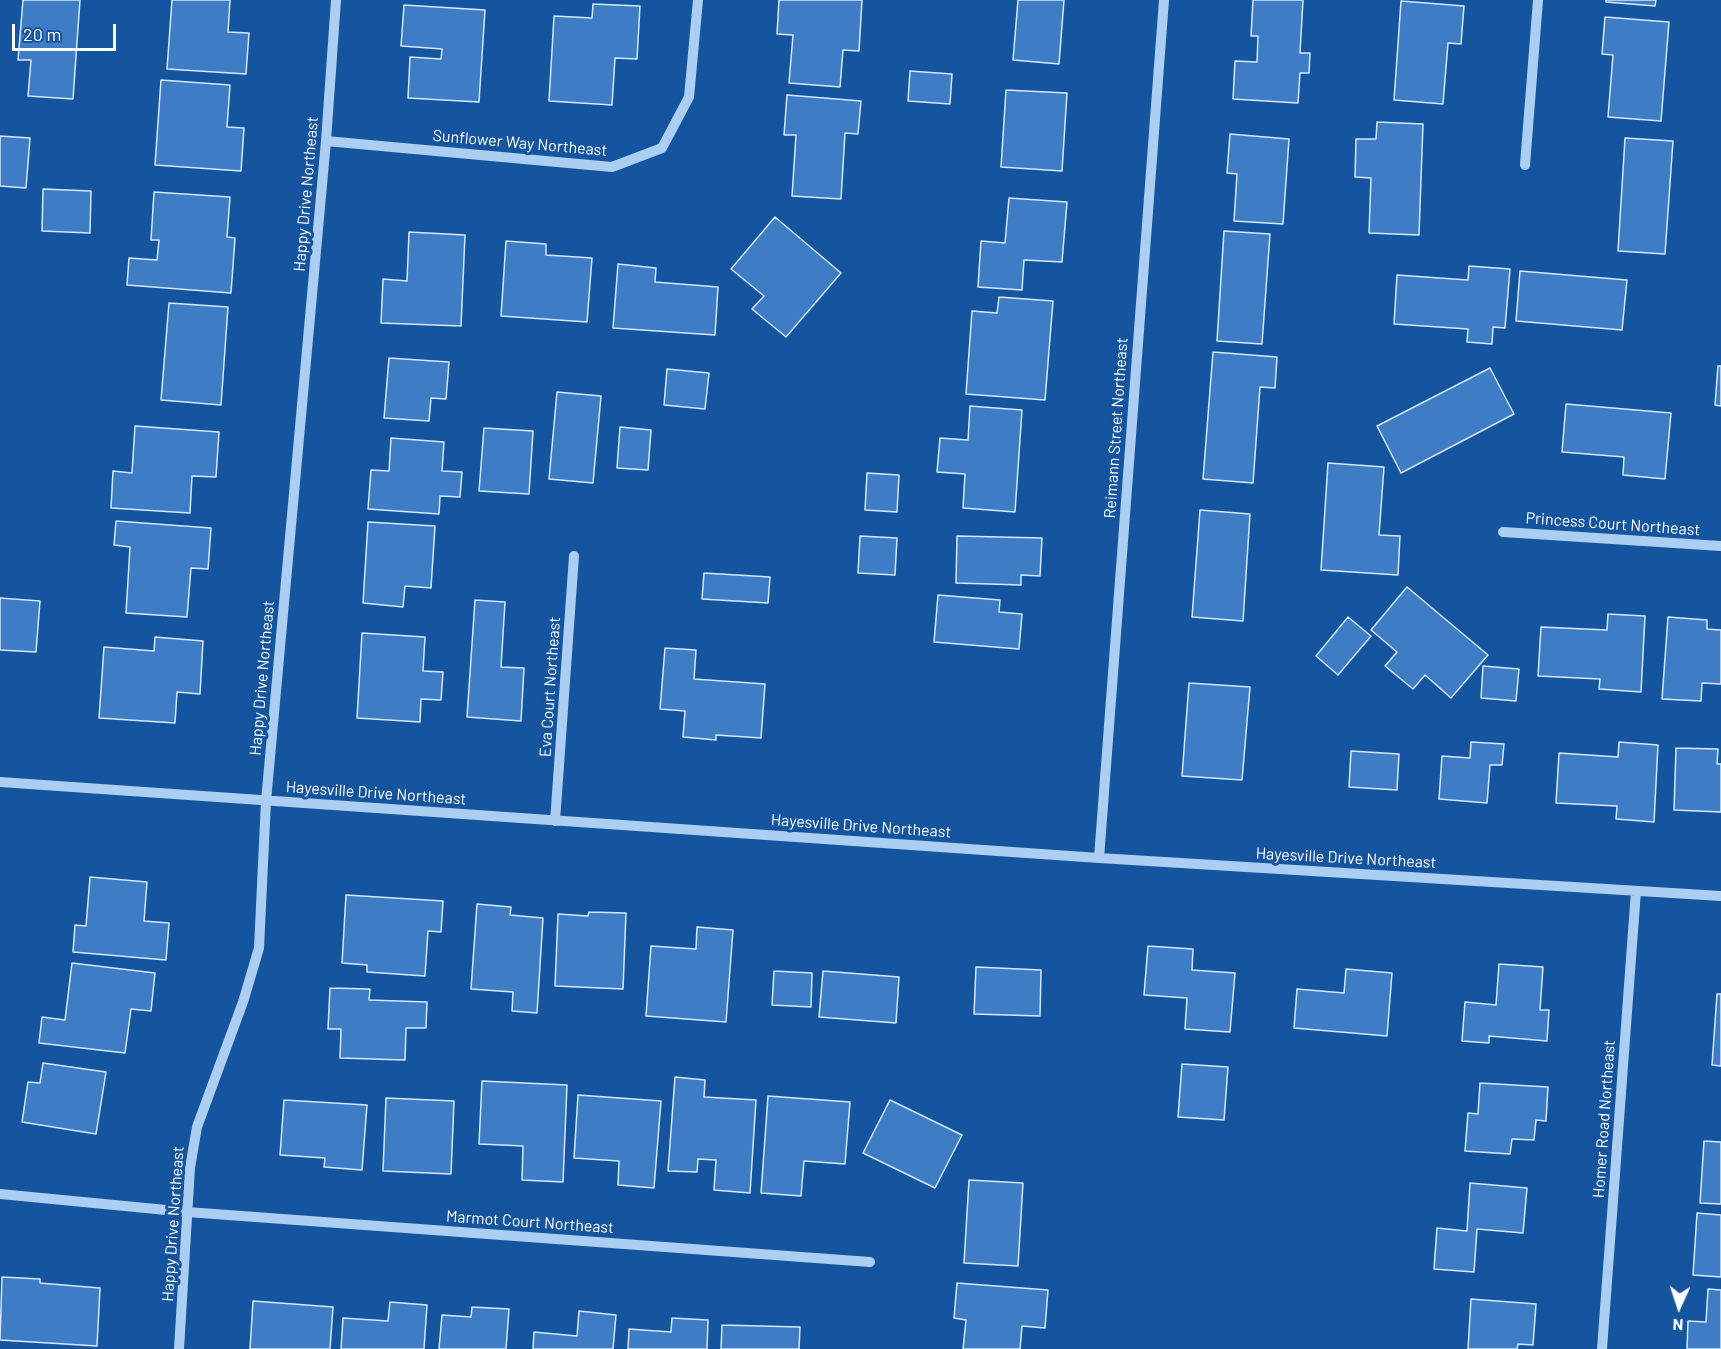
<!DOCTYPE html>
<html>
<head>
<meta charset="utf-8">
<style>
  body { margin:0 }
  #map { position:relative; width:1721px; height:1349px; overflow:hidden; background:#15549e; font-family:Barlow,sans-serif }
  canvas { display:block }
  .north { position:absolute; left:1649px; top:1277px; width:60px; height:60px; -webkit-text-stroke:4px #15549e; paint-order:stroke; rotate:183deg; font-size:16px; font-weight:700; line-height:24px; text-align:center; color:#fff }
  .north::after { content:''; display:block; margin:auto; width:21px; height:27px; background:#fff; clip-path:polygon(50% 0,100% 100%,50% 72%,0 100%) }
  .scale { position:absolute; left:12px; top:24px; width:104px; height:27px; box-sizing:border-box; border:3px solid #fff; border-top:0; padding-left:8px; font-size:18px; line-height:21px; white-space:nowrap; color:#fff; -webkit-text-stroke:4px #15549e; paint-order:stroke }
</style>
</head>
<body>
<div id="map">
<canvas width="1721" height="1349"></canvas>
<div class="north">N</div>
<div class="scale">20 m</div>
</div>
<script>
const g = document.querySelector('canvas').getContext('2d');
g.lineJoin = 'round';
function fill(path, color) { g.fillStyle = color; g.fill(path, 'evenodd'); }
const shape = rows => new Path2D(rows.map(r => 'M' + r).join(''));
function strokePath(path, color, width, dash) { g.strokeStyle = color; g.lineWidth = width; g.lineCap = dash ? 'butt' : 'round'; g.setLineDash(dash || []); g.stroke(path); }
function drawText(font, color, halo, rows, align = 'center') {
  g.font = font + ' Barlow,sans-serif'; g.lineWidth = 6; g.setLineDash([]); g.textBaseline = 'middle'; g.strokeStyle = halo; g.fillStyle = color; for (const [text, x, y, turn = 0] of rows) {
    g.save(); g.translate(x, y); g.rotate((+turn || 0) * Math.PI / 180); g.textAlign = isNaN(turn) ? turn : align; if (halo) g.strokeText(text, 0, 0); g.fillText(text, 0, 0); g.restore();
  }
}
const building = shape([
  [23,0,80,0,73,99,28,96,31,60,18,60,23,0],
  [172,0,230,0,228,32,249,33,246,74,167,69,172,0],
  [779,0,862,0,859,51,843,50,840,87,789,83,793,35,777,34,779,0],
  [1018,0,1064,0,1059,64,1013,60,1018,0],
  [1253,0,1303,0,1300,53,1310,53,1309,73,1300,73,1298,103,1233,99,1235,61,1257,62,1258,36,1251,36,1253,0],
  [1606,0,1656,0,1655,6,1606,2,1606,0],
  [1401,1,1464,6,1461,44,1448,43,1443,104,1394,100,1401,1],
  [593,4,640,6,637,59,615,58,612,105,549,101,554,16,592,18,593,4],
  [404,5,485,10,479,102,408,98,410,57,441,59,442,49,401,46,404,5],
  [1605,17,1669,22,1661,121,1608,117,1613,55,1602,54,1605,17],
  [910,71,952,74,950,104,908,101,910,71],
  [161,80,230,85,227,127,244,128,241,171,155,165,161,80],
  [1006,90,1067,93,1062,171,1001,167,1006,90],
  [787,95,861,101,858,134,845,133,841,199,792,196,796,135,784,135,787,95],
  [1377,122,1423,124,1419,235,1369,233,1371,178,1355,177,1356,139,1376,139,1377,122],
  [1230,134,1289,139,1283,224,1234,221,1237,174,1227,173,1230,134],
  [0,136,30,138,26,188,0,186,0,136],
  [1625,138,1673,141,1665,254,1618,251,1625,138],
  [43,189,91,191,90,233,42,231,43,189],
  [154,192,230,197,227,237,235,238,231,293,127,285,129,258,157,260,159,240,151,240,154,192],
  [1009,198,1067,202,1062,262,1024,260,1022,290,978,287,981,241,1005,243,1009,198],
  [775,217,841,273,786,337,752,309,764,296,731,269,775,217],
  [1224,231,1270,234,1262,344,1217,341,1224,231],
  [409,232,465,235,461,326,381,323,383,279,407,281,409,232],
  [506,241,546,244,546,255,592,258,587,322,501,316,506,241],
  [618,264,656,268,655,282,718,287,715,335,613,328,618,264],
  [1469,266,1510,269,1505,328,1493,327,1492,344,1467,342,1468,329,1394,324,1397,275,1468,280,1469,266],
  [1520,271,1627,280,1622,330,1516,321,1520,271],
  [999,297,1053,301,1045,400,966,394,972,311,997,313,999,297],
  [169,303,228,307,221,405,161,400,169,303],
  [1213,352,1277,357,1275,388,1260,387,1253,483,1203,479,1213,352],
  [389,358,449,362,446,399,431,398,429,421,384,418,389,358],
  [1718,366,1721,366,1721,406,1715,405,1718,366],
  [1490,368,1514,414,1401,473,1377,426,1490,368],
  [667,369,709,373,705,409,664,405,667,369],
  [557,392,601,396,593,483,549,479,557,392],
  [1566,404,1671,413,1665,479,1623,475,1624,457,1562,452,1566,404],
  [970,406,1022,410,1015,512,963,508,965,474,937,472,940,438,968,440,970,406],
  [135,426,219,432,216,477,192,476,190,513,111,508,113,471,132,473,135,426],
  [620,427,651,430,648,470,617,468,620,427],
  [484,428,533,431,529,494,479,491,484,428],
  [391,438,444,442,442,471,462,472,460,497,440,496,439,514,368,509,371,470,389,471,391,438],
  [1328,463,1384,467,1379,535,1400,536,1398,575,1321,570,1328,463],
  [867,473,899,475,897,512,865,510,867,473],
  [1200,510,1250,514,1243,621,1192,617,1200,510],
  [116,521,211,528,208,569,191,568,187,617,126,613,130,547,114,545,116,521],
  [368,522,435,526,431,588,405,586,403,607,363,603,368,522],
  [860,536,897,538,895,575,858,573,860,536],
  [957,536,1042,538,1040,576,1021,575,1021,585,956,583,957,536],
  [704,573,770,577,768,603,702,599,704,573],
  [1407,587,1488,655,1451,698,1425,675,1413,689,1385,666,1397,652,1371,630,1407,587],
  [938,595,1000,600,999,612,1022,614,1019,649,934,642,938,595],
  [0,598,40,601,36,652,0,650,0,598],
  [475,600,505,602,501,667,524,668,521,721,467,717,475,600],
  [1608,614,1645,616,1641,692,1599,689,1600,679,1538,676,1541,627,1607,630,1608,614],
  [1348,617,1371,636,1338,675,1316,656,1348,617],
  [1668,617,1707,620,1707,629,1721,630,1721,684,1702,683,1701,701,1662,699,1668,617],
  [362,633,425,637,423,671,443,672,441,700,421,699,420,722,357,718,362,633],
  [155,637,203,641,200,694,177,692,175,723,99,718,104,647,154,651,155,637],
  [665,648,696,650,694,679,765,684,761,738,716,735,716,740,683,737,685,711,660,709,665,648],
  [1483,666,1519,669,1516,701,1481,698,1483,666],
  [1189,683,1250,687,1242,780,1182,776,1189,683],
  [1471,742,1504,744,1502,765,1490,765,1487,803,1439,799,1442,756,1470,758,1471,742],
  [1619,742,1658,745,1654,822,1616,819,1617,806,1556,803,1559,753,1618,757,1619,742],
  [1676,748,1718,749,1717,764,1721,764,1721,812,1674,810,1676,748],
  [1351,751,1399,754,1397,790,1349,787,1351,751],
  [90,877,147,882,144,921,169,923,166,960,73,952,75,925,86,926,90,877],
  [346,895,443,901,441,932,428,931,425,976,367,972,367,965,342,963,346,895],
  [477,904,511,907,510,915,543,918,537,1013,512,1011,513,992,471,989,477,904],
  [589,912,626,913,623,989,555,986,558,914,588,916,589,912],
  [697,927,733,930,726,1022,646,1016,651,946,696,949,697,927],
  [1148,946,1193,949,1192,970,1235,973,1230,1032,1185,1029,1187,998,1144,995,1148,946],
  [72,963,155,973,151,1011,131,1009,125,1053,39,1043,42,1017,65,1020,72,963],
  [1499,964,1543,967,1540,1010,1549,1010,1547,1041,1489,1036,1489,1043,1462,1041,1465,1002,1496,1005,1499,964],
  [976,967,1041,970,1040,1016,974,1014,976,967],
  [1346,969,1392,973,1387,1036,1294,1028,1297,989,1344,993,1346,969],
  [774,971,812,973,811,1007,772,1005,774,971],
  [823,971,899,977,896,1023,819,1017,823,971],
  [330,988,370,989,369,1000,427,1002,426,1028,406,1028,405,1060,340,1058,341,1029,328,1029,330,988],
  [1717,994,1721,994,1721,1066,1712,1065,1717,994],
  [43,1063,106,1072,96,1134,22,1122,28,1082,40,1083,43,1063],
  [1182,1064,1228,1067,1224,1120,1178,1117,1182,1064],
  [675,1077,705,1080,704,1097,756,1100,750,1193,714,1190,716,1160,698,1159,697,1172,668,1171,675,1077],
  [482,1081,567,1085,563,1182,522,1180,523,1146,479,1144,482,1081],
  [1480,1083,1548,1087,1546,1121,1536,1120,1534,1140,1512,1139,1510,1154,1465,1151,1468,1113,1478,1114,1480,1083],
  [578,1095,661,1101,654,1188,618,1185,619,1161,574,1158,578,1095],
  [768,1096,850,1102,845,1164,804,1161,801,1196,761,1193,768,1096],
  [386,1098,454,1101,451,1174,383,1171,386,1098],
  [284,1100,367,1105,362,1170,324,1167,325,1158,280,1155,284,1100],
  [890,1100,962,1135,935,1188,863,1153,890,1100],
  [1704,1141,1721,1142,1721,1204,1700,1203,1704,1141],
  [969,1180,1023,1183,1018,1266,964,1263,969,1180],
  [1470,1183,1527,1188,1523,1233,1477,1229,1474,1272,1434,1269,1437,1228,1467,1231,1470,1183],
  [1697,1213,1721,1215,1721,1277,1693,1275,1697,1213],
  [2,1277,40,1279,40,1283,100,1288,97,1346,0,1340,2,1277],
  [957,1283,1048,1290,1045,1328,1022,1326,1020,1349,963,1349,966,1320,954,1318,957,1283],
  [1708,1289,1721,1290,1721,1349,1687,1349,1688,1321,1706,1322,1708,1289],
  [1471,1299,1536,1304,1533,1345,1518,1344,1517,1349,1468,1349,1471,1299],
  [253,1301,333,1307,330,1349,250,1349,253,1301],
  [390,1302,427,1305,424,1349,341,1349,343,1318,388,1321,390,1302],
  [472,1307,509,1309,506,1349,439,1349,442,1315,471,1317,472,1307],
  [579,1311,616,1315,613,1349,533,1349,534,1332,577,1336,579,1311],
  [672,1318,708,1320,707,1349,628,1349,629,1329,671,1332,672,1318],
  [722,1325,800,1327,799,1349,721,1349,722,1325]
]);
fill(building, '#3e7dc5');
strokePath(building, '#d5e8fd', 1.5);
strokePath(shape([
  [326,141,612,167,662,148,689,97,698,0],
  [1525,165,1538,0],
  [1503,532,1721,546],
  [0,782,1099,858,1721,896],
  [555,821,574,556],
  [1099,858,1164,0],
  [0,1194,187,1212,870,1262],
  [179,1349,190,1168,197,1127,243,1002,259,948,266,801,326,141,336,0],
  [1602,1349,1636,891]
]), '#adcef3', 10);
drawText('16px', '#fff', '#15549e', [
  ["Sunflower Way Northeast",520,143,5],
  ["Happy Drive Northeast",306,194,-85],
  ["Reimann Street Northeast",1116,428,-86],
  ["Princess Court Northeast",1613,524,4],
  ["Happy Drive Northeast",262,678,-85],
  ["Eva Court Northeast",550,687,-86],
  ["Hayesville Drive Northeast",376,793,4],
  ["Hayesville Drive Northeast",861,826,4],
  ["Hayesville Drive Northeast",1346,858,3],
  ["Homer Road Northeast",1604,1119,-86],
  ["Marmot Court Northeast",530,1222,4],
  ["Happy Drive Northeast",173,1224,-86]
]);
</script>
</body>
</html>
